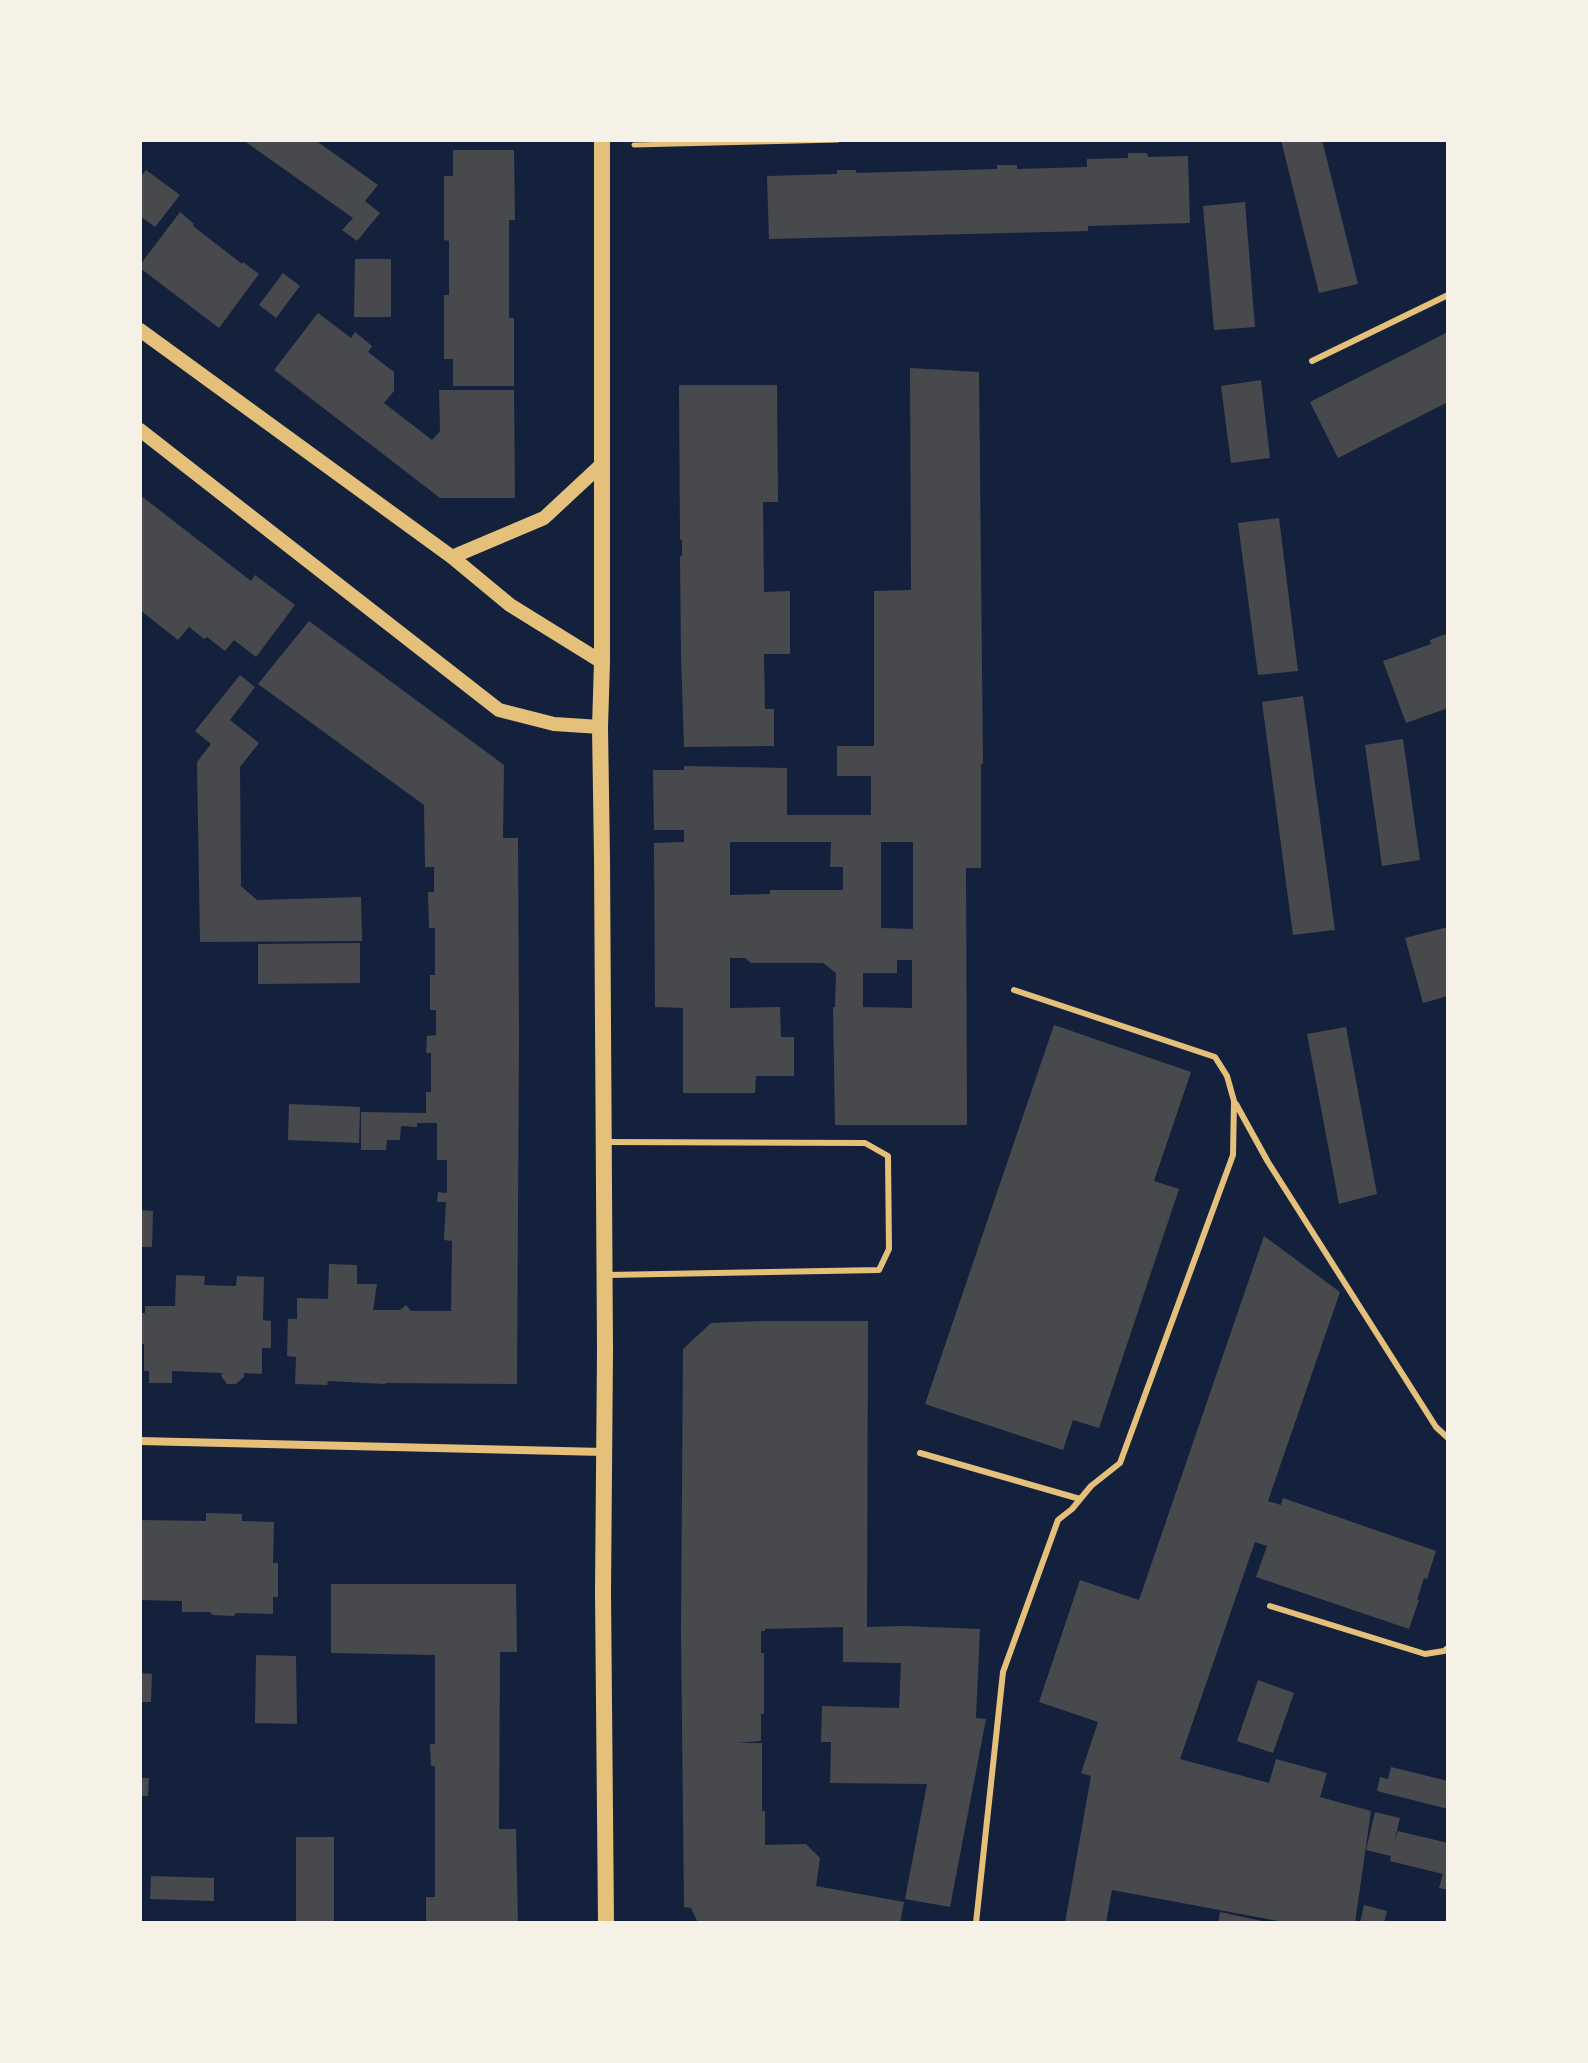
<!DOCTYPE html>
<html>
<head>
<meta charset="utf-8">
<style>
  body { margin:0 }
  #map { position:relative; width:1588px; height:2063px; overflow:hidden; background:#14213d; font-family:"Titillium Web",sans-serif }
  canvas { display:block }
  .frame { position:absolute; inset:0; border:142px solid #f6f1e7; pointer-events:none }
</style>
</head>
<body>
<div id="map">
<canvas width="1588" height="2063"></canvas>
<div class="frame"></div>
</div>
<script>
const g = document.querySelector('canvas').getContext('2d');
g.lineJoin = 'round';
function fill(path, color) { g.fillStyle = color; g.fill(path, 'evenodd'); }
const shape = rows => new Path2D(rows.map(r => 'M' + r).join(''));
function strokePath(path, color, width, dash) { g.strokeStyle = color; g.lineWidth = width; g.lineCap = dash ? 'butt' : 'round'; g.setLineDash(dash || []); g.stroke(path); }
fill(shape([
  [243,140,315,140,378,185,365,201,380,213,357,241,342,230,353,218],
  [1281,140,1322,140,1358,284,1319,293],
  [453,150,514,150,515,220,509,220,509,318,514,318,514,386,453,386,453,359,444,359,444,295,449,295,449,241,444,240,444,176,453,176],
  [1128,153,1147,153,1148,157,1188,156,1190,223,1088,226,1088,231,769,239,767,176,837,174,837,170,856,170,856,173,997,169,997,165,1017,165,1017,169,1087,167,1087,159,1128,158],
  [146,170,180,195,155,227,140,216,140,178],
  [1245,202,1255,327,1214,330,1203,206],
  [180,212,194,224,193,226,242,264,243,262,259,274,219,328,140,268,140,265],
  [355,259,391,259,391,317,354,317],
  [283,273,300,286,276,318,259,305],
  [318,313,351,338,355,332,372,346,368,352,394,372,394,391,384,403,432,440,440,431,439,390,514,390,515,498,440,498,274,370],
  [1448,332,1448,402,1338,458,1310,402],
  [910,368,979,372,983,764,981,764,981,868,966,868,967,1125,835,1125,833,1007,835,1007,836,973,823,963,751,963,745,958,730,958,730,1008,780,1007,781,1037,794,1037,794,1076,756,1076,755,1093,683,1093,683,1008,655,1007,654,843,684,842,684,830,654,830,653,770,684,770,684,766,787,768,787,815,871,815,871,776,837,776,837,746,874,746,874,591,911,590],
  [730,842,831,842,830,867,843,867,843,890,770,890,770,894,730,895],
  [881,842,913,842,913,929,881,928],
  [897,960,912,960,912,1008,863,1007,863,973,897,973],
  [1261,380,1270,458,1231,463,1221,386],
  [679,385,777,385,778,502,763,502,764,592,790,591,790,654,764,654,765,709,774,709,774,746,684,747,681,654,680,557,682,555,682,540,680,539],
  [140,495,251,581,255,575,295,605,256,657,234,640,225,651,207,637,204,639,189,627,178,640,140,610],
  [1279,518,1298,671,1258,675,1238,523],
  [309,621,504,765,503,838,518,838,519,1036,517,1384,385,1383,385,1384,328,1381,327,1385,295,1384,296,1357,287,1356,288,1319,297,1319,297,1298,328,1299,329,1264,357,1265,357,1284,377,1284,373,1310,400,1310,406,1305,411,1311,451,1311,452,1241,444,1240,446,1202,437,1202,438,1192,447,1193,447,1160,437,1160,437,1123,417,1123,417,1127,401,1126,400,1140,387,1140,386,1150,361,1150,361,1112,426,1113,426,1092,431,1092,431,1053,426,1053,427,1036,436,1035,436,1010,430,1010,430,975,435,975,435,928,429,928,428,892,434,892,434,867,425,867,424,805,258,684],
  [1446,634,1448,639,1448,708,1406,723,1383,661,1431,644,1430,640],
  [240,675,255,687,230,720,259,743,240,767,241,886,257,900,361,897,362,941,200,942,197,762,211,744,195,731],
  [1303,696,1335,930,1293,935,1262,702],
  [1403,739,1420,860,1382,866,1365,745],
  [1448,927,1448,996,1423,1003,1405,938],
  [360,943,360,983,258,984,258,944],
  [1054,1025,1191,1072,1154,1181,1179,1189,1099,1428,1073,1420,1063,1450,925,1404],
  [1346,1027,1377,1194,1339,1204,1307,1034],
  [289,1104,360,1107,359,1143,288,1140],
  [140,1210,153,1211,152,1247,140,1247],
  [1264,1236,1340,1292,1268,1501,1281,1505,1283,1498,1436,1551,1427,1579,1424,1578,1417,1600,1419,1600,1409,1629,1256,1577,1267,1546,1255,1542,1180,1759,1269,1783,1276,1759,1327,1773,1320,1797,1371,1811,1355,1923,1289,1923,1112,1890,1106,1923,1065,1923,1091,1776,1081,1773,1098,1722,1039,1702,1080,1580,1139,1600],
  [176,1275,205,1276,204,1285,236,1286,237,1276,264,1277,263,1320,271,1321,271,1348,262,1348,262,1374,244,1373,244,1377,236,1384,227,1384,221,1376,222,1373,172,1371,172,1383,149,1383,149,1371,144,1371,144,1344,140,1344,140,1313,145,1313,145,1306,175,1306],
  [761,1321,868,1321,867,1627,903,1626,980,1629,976,1718,986,1719,950,1907,905,1899,927,1784,830,1783,831,1742,821,1742,822,1706,899,1708,901,1663,843,1662,843,1627,765,1629,765,1631,761,1631,761,1653,764,1653,764,1714,761,1714,761,1741,737,1743,762,1743,762,1811,765,1811,765,1845,806,1844,820,1858,816,1886,904,1902,900,1923,698,1923,691,1908,684,1907,681,1631,683,1349,711,1323],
  [206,1513,242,1514,242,1521,274,1522,273,1563,278,1563,278,1597,273,1597,273,1614,236,1613,234,1616,213,1615,210,1612,182,1612,182,1601,140,1600,140,1520,206,1521],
  [331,1584,516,1584,517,1652,500,1652,499,1829,516,1829,518,1923,426,1923,426,1897,435,1897,435,1766,431,1766,430,1744,435,1744,435,1655,331,1653],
  [256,1655,296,1656,297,1724,255,1723],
  [140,1673,152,1674,151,1702,140,1702],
  [1258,1680,1294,1693,1273,1753,1237,1741],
  [1391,1767,1448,1781,1448,1809,1377,1791,1380,1777,1388,1779],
  [140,1778,149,1778,148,1796,140,1796],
  [1375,1812,1400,1818,1394,1843,1398,1831,1448,1843,1448,1890,1439,1888,1443,1874,1390,1861,1391,1856,1366,1850],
  [296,1837,334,1837,334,1923,296,1923],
  [151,1876,214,1878,214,1901,150,1899],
  [1364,1905,1387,1911,1384,1923,1360,1923],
  [1220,1912,1267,1922,1267,1923,1218,1923]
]), '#48494c');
strokePath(shape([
  [634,145,837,140]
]), '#e5c07b', 5);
strokePath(shape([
  [1312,361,1448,295],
  [1236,1104,1268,1162,1436,1427,1448,1438],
  [607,1142,865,1143,888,1156,889,1249,879,1270,607,1275],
  [920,1453,1080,1499],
  [1270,1606,1425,1654,1444,1651,1448,1648],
  [976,1923,1003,1672,1058,1520,1072,1509,1091,1486,1120,1463,1233,1155,1234,1101,1227,1076,1215,1057,1014,990]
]), '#e5c07b', 6);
strokePath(shape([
  [140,1441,603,1452]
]), '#e5c07b', 8);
strokePath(shape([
  [140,330,452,557,510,605,602,662],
  [140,430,499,710,554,724,600,727],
  [452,557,544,518,602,464]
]), '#e5c07b', 14);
strokePath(shape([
  [602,140,602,662,600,727,602,858,605,1351,603,1592,606,1923]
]), '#e5c07b', 16);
</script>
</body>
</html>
